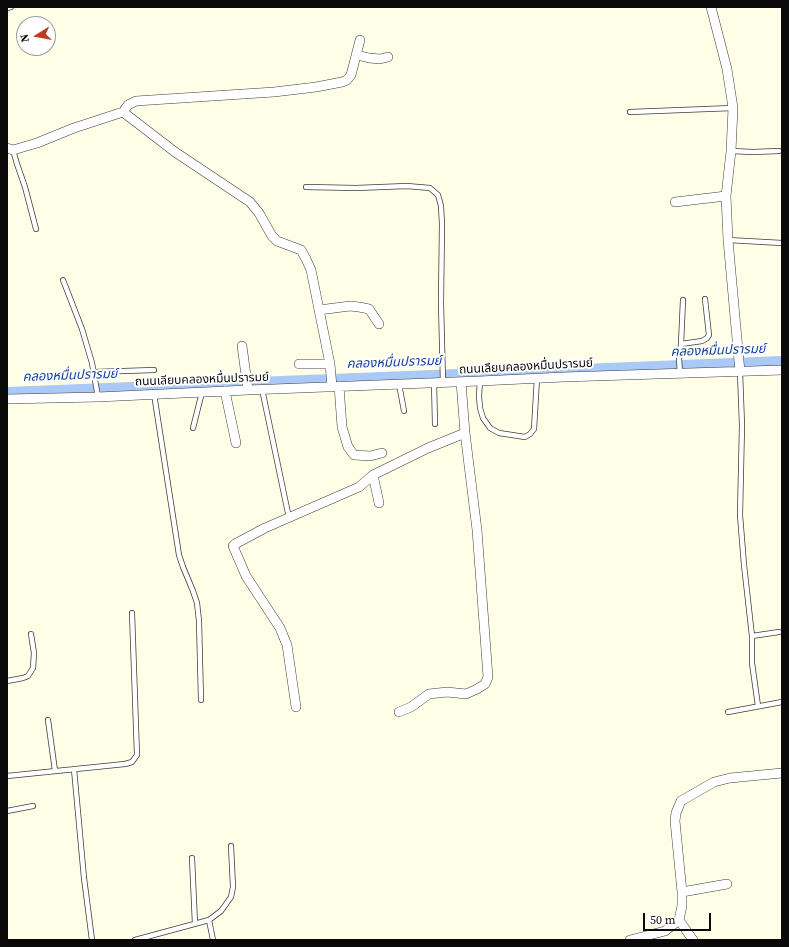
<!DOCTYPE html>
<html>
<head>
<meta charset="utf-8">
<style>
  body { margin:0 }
  #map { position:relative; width:789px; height:947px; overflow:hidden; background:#feffe6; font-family:"Source Serif 4",serif }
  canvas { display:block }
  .frame { position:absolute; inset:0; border:8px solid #090909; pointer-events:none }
  .north { position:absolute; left:16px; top:16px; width:40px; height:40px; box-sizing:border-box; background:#fff; border:1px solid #9d9d9d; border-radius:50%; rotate:259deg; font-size:11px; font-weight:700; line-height:16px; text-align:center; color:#090909 }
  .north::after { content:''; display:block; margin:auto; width:14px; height:18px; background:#ba3c21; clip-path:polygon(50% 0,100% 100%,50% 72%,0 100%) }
  .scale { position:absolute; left:643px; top:913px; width:68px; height:18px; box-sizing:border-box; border:2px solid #090909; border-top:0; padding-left:5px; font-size:12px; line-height:14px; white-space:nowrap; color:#090909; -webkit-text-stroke:3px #fff; paint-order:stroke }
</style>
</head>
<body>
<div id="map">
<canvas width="789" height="947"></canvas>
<div class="frame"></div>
<div class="north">N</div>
<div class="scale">50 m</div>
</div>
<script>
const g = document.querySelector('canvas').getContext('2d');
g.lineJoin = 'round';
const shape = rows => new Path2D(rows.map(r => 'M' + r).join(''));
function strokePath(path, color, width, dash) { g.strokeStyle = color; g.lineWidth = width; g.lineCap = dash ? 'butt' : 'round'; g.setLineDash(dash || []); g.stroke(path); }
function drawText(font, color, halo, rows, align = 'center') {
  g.font = font + ' "Source Serif 4","Noto Sans Thai",serif'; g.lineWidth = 4; g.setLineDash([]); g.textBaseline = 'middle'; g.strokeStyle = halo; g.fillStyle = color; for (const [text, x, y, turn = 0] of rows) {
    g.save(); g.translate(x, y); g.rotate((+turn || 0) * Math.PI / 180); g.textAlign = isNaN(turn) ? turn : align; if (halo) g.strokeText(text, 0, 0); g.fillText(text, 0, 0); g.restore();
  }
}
strokePath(shape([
  [7,392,782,361]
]), '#aac9f7', 10);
const lane = shape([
  [7,8,11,7],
  [630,112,733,108],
  [13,150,17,164,25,187,36,229],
  [731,151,753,152,779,151],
  [306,187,356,188,407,186,430,188,438,195,441,206,442,224,441,303,443,382],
  [728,240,782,243],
  [63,280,82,329,92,363,98,397],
  [681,344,683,300],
  [94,372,154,370],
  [740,372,742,425,740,515,744,565,752,636,752,663,758,706],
  [680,373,679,359,681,344,702,341,707,338,709,335,705,299],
  [480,381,479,396,480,408,483,418,490,428,499,433,525,437,530,434,534,429,537,378],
  [434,382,435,424],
  [399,384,404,411],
  [262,389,289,518],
  [154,394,179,555,183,567,193,591,197,603,199,621,201,700],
  [193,428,202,392],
  [752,636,779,632],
  [7,681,23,678,28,676,33,668,34,653,31,634],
  [728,712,782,702],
  [48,720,55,771],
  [74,769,84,878,92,940],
  [7,776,125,764,132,762,137,755,132,613],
  [7,811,33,806],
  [192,858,195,924],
  [209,920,213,940],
  [135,940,209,920,221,911,231,897,233,887,231,846]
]);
const street = shape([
  [711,7,727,69,733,108,731,151,726,196,728,240,740,372],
  [357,55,369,58,380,59,388,57],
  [123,112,128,105,136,101,274,92,316,87,342,82,347,80,351,75,360,40],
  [7,148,13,150,37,143,74,128,123,112,175,152,250,202,259,213,272,236,277,241,301,250,306,259,311,270,330,364,332,387],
  [675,202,726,196],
  [319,310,350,306,359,307,369,309,379,324],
  [242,346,248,390],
  [299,364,330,364],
  [339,386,342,427,348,447,354,455,370,456,382,453],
  [225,391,236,443],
  [7,399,98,397,248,390,480,381,564,377,782,370],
  [373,475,379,503],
  [296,707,287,645,280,628,246,576,233,546,235,544,265,528,359,487,373,475,428,448,465,433],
  [399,712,411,707,429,694,447,692,466,694,477,689,485,684,488,677,477,530,465,433,461,382],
  [682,892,727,884],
  [679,920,693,940],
  [630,940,665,931,679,920,682,906,682,892,675,821,676,813,681,801,714,782,730,778,782,773]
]);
strokePath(lane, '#3c3c3c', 6);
strokePath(street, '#3c3c3c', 10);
strokePath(lane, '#fff', 4.5);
strokePath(street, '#fff', 9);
drawText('12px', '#090909', '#fff', [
  ["ถนนเลียบคลองหมื่นปรารมย์",526,367,-3],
  ["ถนนเลียบคลองหมื่นปรารมย์",202,380,-2]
]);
drawText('italic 13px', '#13419b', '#fff', [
  ["คลองหมื่นปรารมย์",718,351,-2],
  ["คลองหมื่นปรารมย์",394,363,-2],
  ["คลองหมื่นปรารมย์",70,376,-2]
]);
</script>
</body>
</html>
